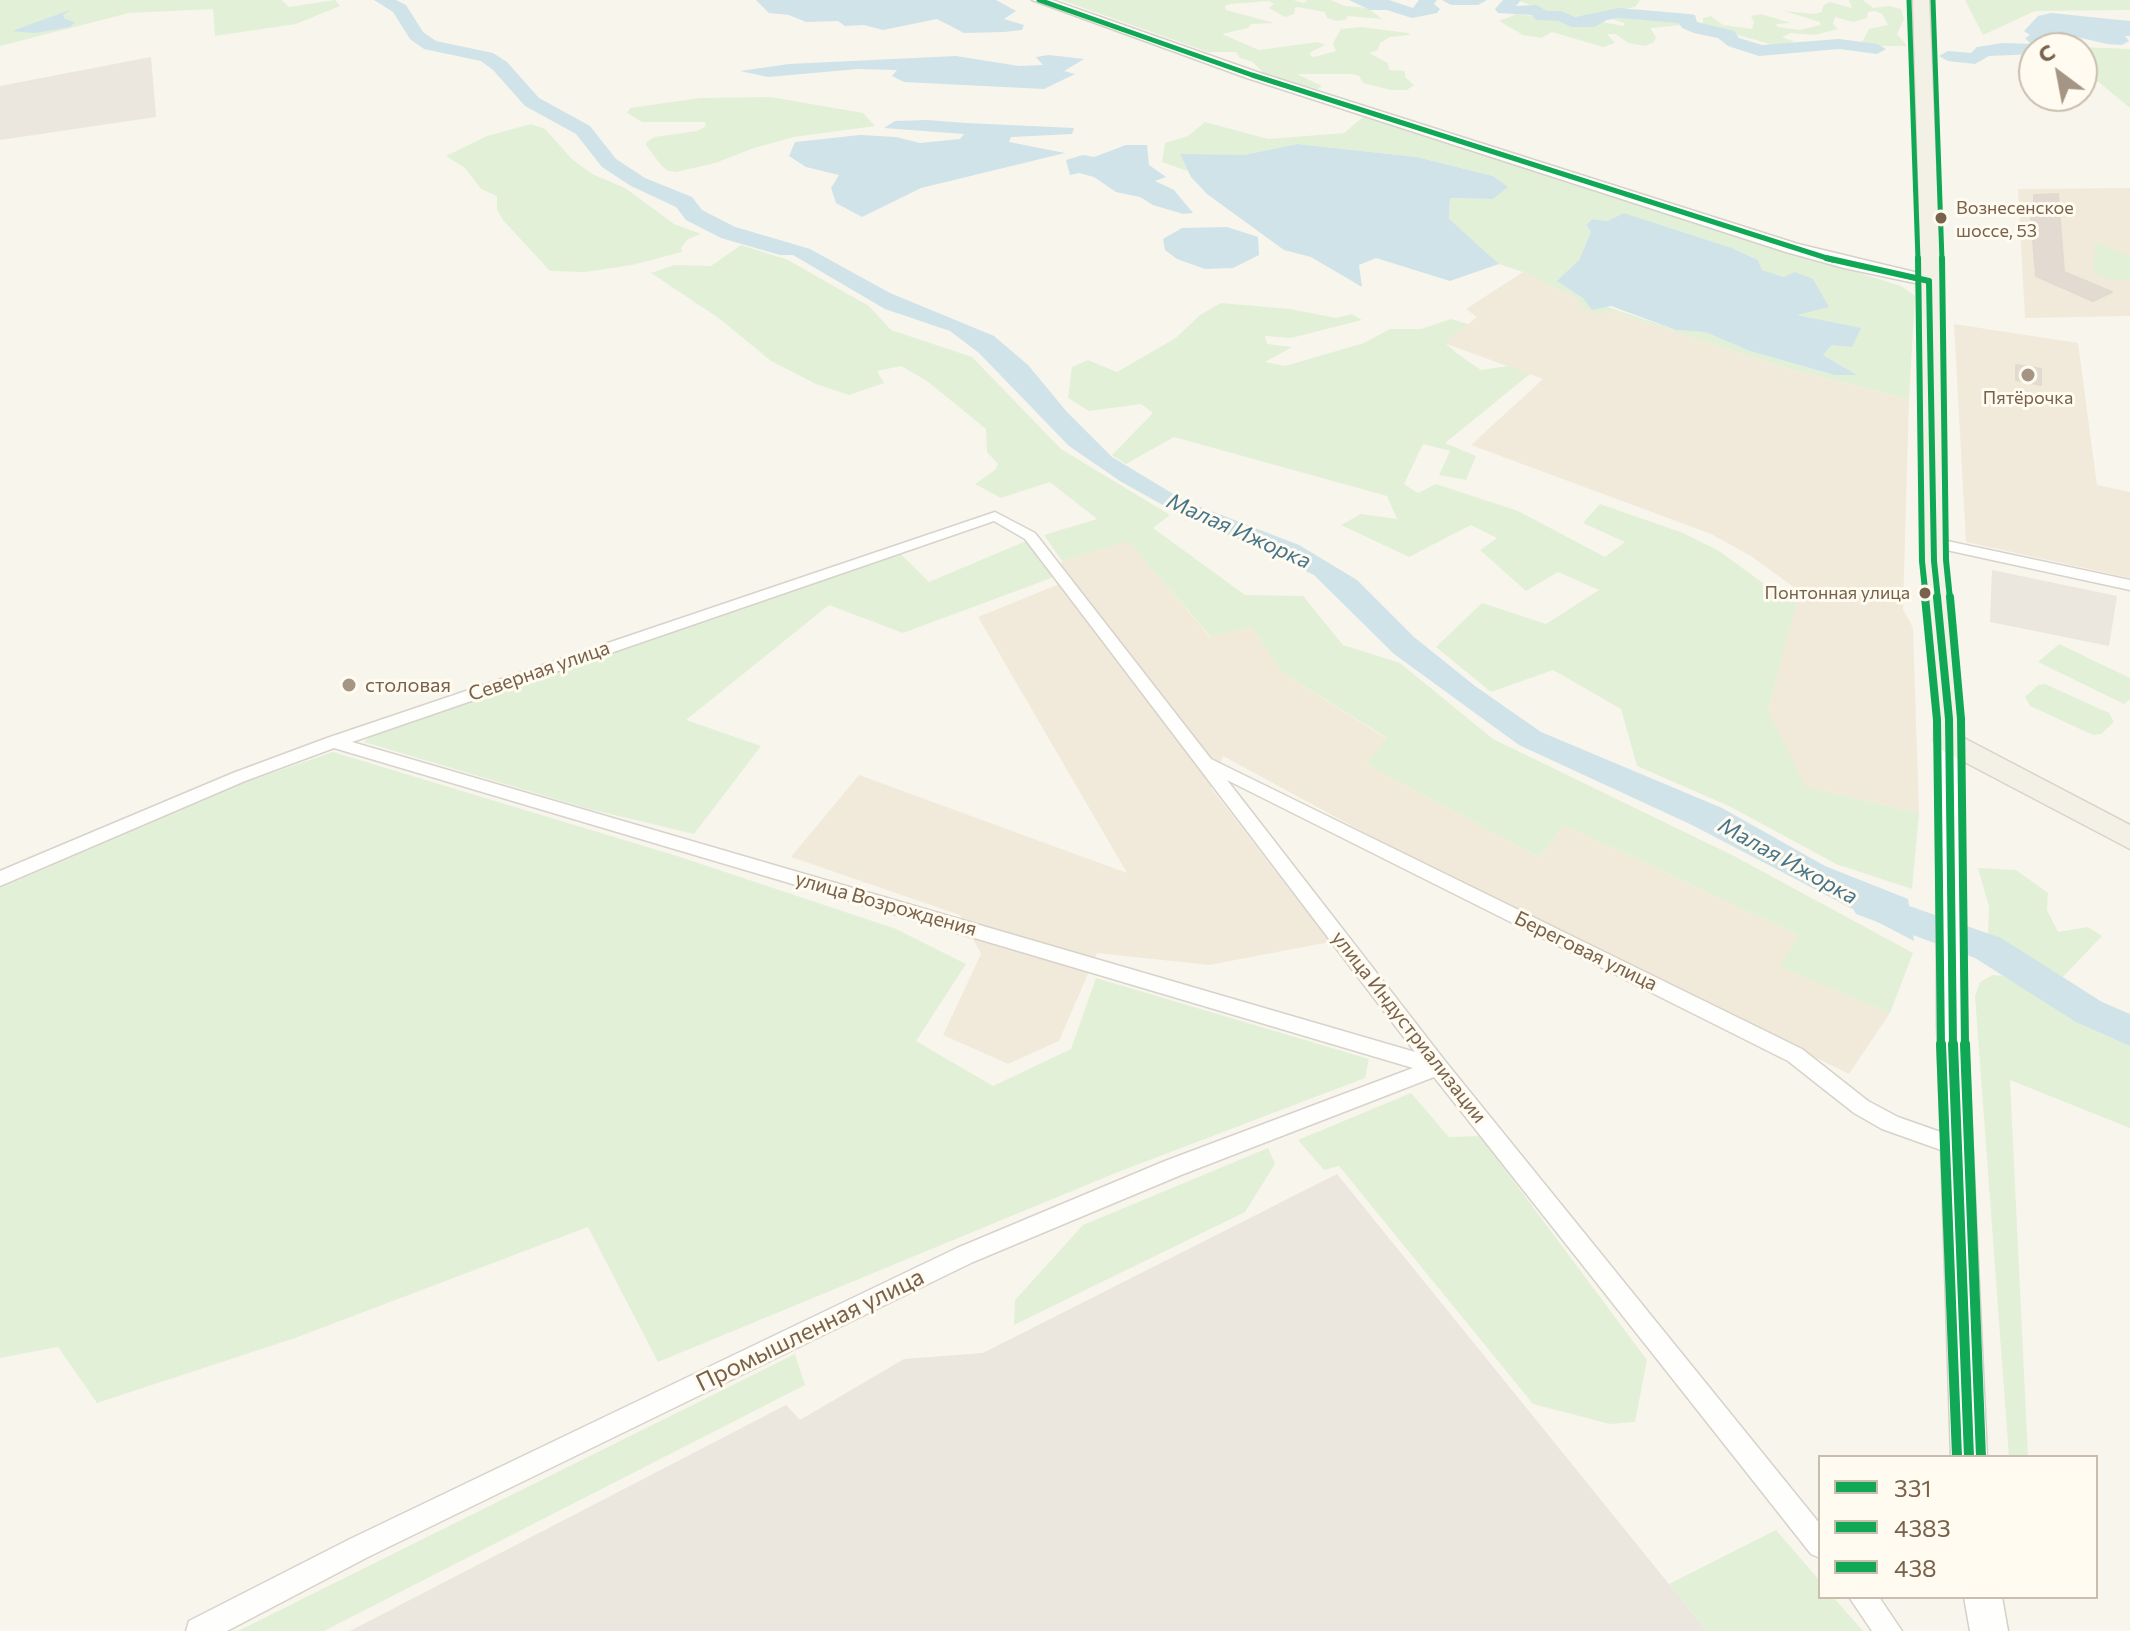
<!DOCTYPE html>
<html>
<head>
<meta charset="utf-8">
<style>
  body { margin:0 }
  #map { position:relative; width:2130px; height:1631px; overflow:hidden; background:#f8f5ed; font-family:Commissioner,sans-serif }
  canvas { display:block }
  .legend { position:absolute; left:1818px; top:1455px; width:280px; height:144px; box-sizing:border-box; background:#fffbf0; border:2px solid #c9beae; margin:0; padding:10px 14px; list-style:none; font-size:24px; color:#78624c }
  .legend li { display:flex; align-items:center; gap:16px; height:40px }
  .legend b { width:40px; border:2px solid #c9beae }
  .north { position:absolute; left:2018px; top:32px; width:80px; height:80px; box-sizing:border-box; background:#fffbf0; border:2px solid #c9beae; border-radius:50%; rotate:328deg; font-size:22px; font-weight:700; line-height:32px; text-align:center; color:#78624c }
  .north::after { content:''; display:block; margin:auto; width:28px; height:36px; background:#a59584; clip-path:polygon(50% 0,100% 100%,50% 72%,0 100%) }
</style>
</head>
<body>
<div id="map">
<canvas width="2130" height="1631"></canvas>
<ul class="legend">
<li><b style="height:10px;background:#10a855"></b>331</li>
<li><b style="height:10px;background:#10a855"></b>438З</li>
<li><b style="height:10px;background:#10a855"></b>438</li>
</ul>
<div class="north">С</div>
</div>
<script>
const g = document.querySelector('canvas').getContext('2d');
g.lineJoin = 'round';
function fill(path, color) { g.fillStyle = color; g.fill(path, 'evenodd'); }
const shape = rows => new Path2D(rows.map(r => 'M' + r).join(''));
function strokePath(path, color, width, dash) { g.strokeStyle = color; g.lineWidth = width; g.lineCap = dash ? 'butt' : 'round'; g.setLineDash(dash || []); g.stroke(path); }
function drawText(font, color, halo, rows, align = 'center') {
  g.font = font + ' Commissioner,sans-serif'; g.lineWidth = 6; g.setLineDash([]); g.textBaseline = 'middle'; g.strokeStyle = halo; g.fillStyle = color; for (const [text, x, y, turn = 0] of rows) {
    g.save(); g.translate(x, y); g.rotate((+turn || 0) * Math.PI / 180); g.textAlign = isNaN(turn) ? turn : align; if (halo) g.strokeText(text, 0, 0); g.fillText(text, 0, 0); g.restore();
  }
}
fill(shape([
  [2130,188,2130,316,2025,318,2018,189],
  [1523,272,1575,297,1584,309,1611,311,1789,369,1909,399,1903,609,1913,628,1919,813,1805,787,1768,710,1799,591,1751,556,1711,534,1471,445,1543,379,1444,343,1477,317,1466,309],
  [1954,324,2078,343,2097,485,2130,492,2130,578,1966,542],
  [1128,540,1210,637,1251,627,1283,673,1387,739,1366,764,1539,857,1564,825,1798,935,1781,967,1890,1013,1849,1074,1391,847,1223,756,1211,788,1330,942,1209,965,1097,953,1059,1041,1008,1064,943,1035,981,954,960,915,791,857,859,775,1127,873,978,617,1057,585,1062,561]
]), '#f1eadb');
fill(shape([
  [151,57,156,117,0,140,0,86],
  [1992,570,2117,596,2109,646,1990,622],
  [1337,1174,1707,1631,350,1631,786,1405,800,1420,904,1359,983,1353]
]), '#ebe6de');
fill(shape([
  [0,0,282,0,289,7,335,0,340,6,296,24,215,36,213,9,129,13,0,46],
  [1061,0,1293,0,1304,3,1307,0,1331,0,1344,6,1368,8,1382,19,1348,16,1345,20,1336,21,1327,18,1325,12,1298,7,1295,8,1294,14,1285,17,1269,8,1274,4,1269,1,1230,4,1225,6,1226,10,1274,23,1251,24,1248,28,1222,34,1259,50,1318,42,1325,45,1311,52,1310,55,1314,57,1336,51,1333,43,1341,29,1361,27,1408,33,1410,35,1390,37,1380,43,1378,50,1369,53,1388,63,1389,70,1405,71,1405,77,1414,85,1407,90,1391,90,1363,83,1359,76,1352,74,1297,74,1322,86,1318,89,1266,76,1253,62,1240,58,1236,52,1208,52],
  [1517,0,1640,0,1635,7,1574,17,1547,12],
  [1849,0,1863,0,1873,8,1889,6,1901,9,1904,19,1897,34,1907,46,1874,46,1862,42,1869,29,1888,25,1882,14,1875,11,1868,12,1867,18,1853,22,1835,17,1833,24,1838,29,1815,35,1791,33,1782,37,1795,42,1777,46,1703,25,1703,18,1711,16,1723,25,1752,29,1754,22,1751,16,1761,14,1791,23,1776,24,1778,27,1800,30,1820,25,1820,22,1784,11,1814,14,1821,12,1824,5,1830,2,1852,8],
  [1965,0,2130,0,2130,10,2035,11,1983,35],
  [1517,14,1555,19,1577,26,1601,22,1624,26,1624,23,1612,19,1627,17,1639,20,1662,17,1680,20,1683,25,1650,28,1656,37,1654,42,1646,46,1628,43,1616,34,1607,34,1615,43,1603,47,1552,32,1541,38,1523,35,1499,21],
  [2056,46,2130,49,2130,108,2082,68,2082,48],
  [771,97,863,113,875,126,794,137,754,148,715,163,676,172,668,171,661,165,646,145,647,142,654,137,697,131,706,126,705,122,642,122,627,113,630,108,700,98],
  [1363,117,1901,286,1915,296,1909,399,1789,369,1611,311,1596,313,1584,309,1575,297,1523,272,1499,264,1449,220,1450,198,1493,199,1507,187,1493,176,1417,157,1297,144,1244,155,1181,155,1188,171,1162,162,1165,143,1188,136,1205,122,1268,139,1344,133],
  [1624,213,1732,248,1758,260,1762,270,1784,277,1813,279,1819,291,1794,315,1812,318,1832,345,1823,355,1855,374,1833,375,1750,351,1705,332,1676,330,1584,299,1558,281,1579,260,1591,232,1586,225,1592,219,1607,221],
  [531,124,545,129,572,159,592,174,625,188,674,224,701,234,688,239,681,248,682,252,632,265,585,272,550,271,503,220,497,210,497,196,481,189,465,168,446,156,487,136],
  [2095,242,2130,256,2130,280,2115,281,2093,272],
  [741,245,788,260,869,306,891,330,972,357,1061,449,1170,515,1153,528,1245,595,1303,596,1343,645,1400,663,1493,739,1734,856,1913,953,1890,1013,1780,967,1798,935,1564,825,1539,857,1366,764,1387,738,1283,673,1251,627,1211,637,1128,541,1062,561,1044,535,1097,519,1050,482,1001,498,975,484,995,470,998,464,987,452,986,429,927,381,901,366,877,371,884,383,849,395,816,384,771,361,720,319,651,273,674,265,711,266],
  [1221,303,1290,309,1336,318,1352,314,1362,320,1291,338,1265,336,1267,344,1292,347,1265,362,1285,366,1364,343,1390,329,1421,329,1451,319,1468,324,1445,343,1458,354,1481,370,1508,366,1530,374,1445,443,1476,456,1466,480,1439,475,1450,451,1423,444,1404,484,1418,493,1436,484,1518,511,1605,557,1625,542,1583,523,1600,504,1683,533,1719,551,1763,583,1797,601,1768,710,1806,787,1919,813,1912,889,1836,864,1731,807,1637,766,1621,709,1553,670,1491,692,1436,647,1482,603,1546,624,1599,590,1558,572,1526,591,1480,550,1497,538,1471,525,1409,557,1341,525,1361,514,1397,519,1387,496,1174,437,1126,464,1112,455,1153,413,1141,404,1089,411,1068,398,1072,367,1088,360,1117,372,1176,338,1200,315],
  [1026,541,1054,577,903,633,829,605,686,720,761,746,694,834,589,809,364,742,369,737,417,719,900,553,929,582],
  [2059,644,2130,678,2130,699,2124,704,2038,662],
  [2045,684,2109,713,2114,722,2101,734,2093,735,2030,706,2025,697,2038,685],
  [333,752,677,856,896,929,966,964,916,1041,993,1086,1071,1049,1096,978,1369,1059,1365,1078,1118,1172,658,1362,588,1227,295,1338,97,1403,58,1347,0,1358,0,888,246,782],
  [1978,868,2016,870,2048,893,2047,910,2058,932,2088,927,2102,936,2060,980,1988,935,1989,907],
  [1993,975,2004,976,2051,1005,2130,1041,2130,1128,2010,1080,2028,1457,2009,1457,1975,996,1980,982],
  [1411,1093,1449,1137,1480,1136,1647,1360,1635,1422,1610,1424,1533,1404,1339,1166,1324,1170,1298,1140],
  [1268,1148,1275,1164,1245,1212,1014,1325,1015,1300,1083,1225],
  [795,1354,805,1385,324,1631,238,1631],
  [1776,1530,1820,1581,1820,1597,1833,1597,1863,1631,1707,1631,1669,1584]
]), '#e2f0d8');
fill(shape([
  [756,0,996,0,1016,11,1004,19,1024,25,1022,30,1004,32,964,33,937,19,883,30,864,25,845,26,838,21,806,22,789,15,769,13],
  [70,10,63,15,65,19,75,22,70,27,35,33,12,31],
  [2051,13,2130,21,2130,36,2125,36,2129,41,2122,45,2107,44,2055,32,2048,35,2050,41,2043,48,2003,48,2032,45,2025,38,2030,35,2024,31,2038,16],
  [1049,55,1084,59,1064,71,1075,74,1044,89,904,82,892,76,897,70,858,69,768,77,740,71,789,64,956,56,1019,66,1043,65,1036,57],
  [927,120,966,123,1074,128,1072,134,1011,137,1009,142,1065,153,921,188,862,217,836,203,831,188,839,175,806,167,789,156,795,142,860,135,896,137,920,143,960,139,964,134,884,128,895,121],
  [1297,144,1417,157,1493,176,1508,187,1493,199,1450,198,1449,219,1499,264,1450,281,1376,258,1359,265,1362,287,1311,257,1284,250,1207,194,1191,177,1180,154,1244,155],
  [1126,145,1147,145,1149,165,1166,177,1155,181,1174,190,1193,213,1183,214,1153,205,1140,197,1116,192,1094,177,1079,173,1070,175,1066,160,1083,155,1094,157],
  [1624,213,1732,248,1758,260,1762,270,1784,277,1795,272,1813,279,1829,307,1797,315,1861,328,1852,347,1832,345,1823,355,1857,375,1834,375,1750,351,1705,332,1676,330,1611,306,1592,310,1584,299,1557,281,1579,260,1591,232,1586,225,1592,219,1607,221],
  [735,227,810,249,890,293,994,336,1028,365,1067,412,1112,457,1185,501,1299,545,1357,580,1414,637,1475,686,1541,732,1722,808,1825,866,1908,899,1914,941,1692,825,1519,745,1394,654,1314,575,1253,545,1184,517,1120,481,1069,446,979,353,950,331,885,309,793,255,745,241],
  [1227,227,1258,237,1259,255,1233,268,1205,269,1177,259,1165,250,1163,239,1182,228]
]), '#cfe3e9');
fill(shape([
  [374,0,396,0,406,5,423,32,436,41,493,53,507,62,539,98,590,126,616,159,645,178,692,197,702,210,737,228,796,245,799,250,796,255,780,255,721,238,686,220,676,207,631,186,602,167,576,134,525,106,493,70,481,61,424,49,410,39,393,12,374,0],
  [1349,0,1389,0,1413,8,1419,0,1437,0,1434,4,1440,9,1437,13,1412,18,1387,10,1370,10,1349,0],
  [1442,0,1487,0,1478,5,1451,5,1442,0],
  [1503,0,1521,0,1516,6,1536,5,1547,11,1561,11,1575,17,1619,8,1689,14,1695,15,1697,22,1734,31,1739,38,1762,45,1839,39,1877,44,1886,49,1877,54,1839,49,1759,56,1728,46,1718,38,1694,33,1682,28,1679,23,1619,18,1607,20,1594,27,1572,27,1558,21,1536,20,1532,15,1498,13,1495,9,1503,0],
  [2003,43,2034,44,2042,48,2034,48,2034,54,1989,56,1975,64,1948,61,1939,56,1948,51,1971,53,1977,47,2003,43],
  [1869,892,2001,938,2102,1002,2130,1014,2130,1046,2076,1022,1975,958,1856,914,1851,905,1856,896,1869,892]
]), '#cfe3e9');
const building = shape([
  [2058,194,2064,272,2112,292,2093,301,2036,276,2030,205,2034,206,2034,195,2058,194],
  [2016,365,2041,369,2041,385,2016,380,2016,365]
]);
fill(building, '#e3dbd2');
strokePath(building, '#e1dacf', 2);
const street = shape([
  [995,512,1035,533,1211,759,1802,1049,1868,1101,1898,1117,1966,1141,1969,1147,1966,1153,1958,1156,1882,1129,1854,1113,1788,1061,1227,780,1445,1061,1820,1524,1820,1558,1811,1554,1434,1077,1181,1175,973,1262,368,1557,227,1631,186,1631,189,1621,350,1539,957,1248,1165,1161,1413,1068,334,748,245,781,0,886,0,871,233,773,327,738,995,512],
  [994,521,1025,539,1415,1052,352,742,994,521],
  [1933,538,2130,580,2130,590,1928,546,1925,543,1933,538],
  [1849,1597,1879,1597,1902,1631,1872,1631,1849,1597]
]);
const secondary = shape([
  [1032,0,1052,0,1257,72,1798,244,1935,277,1938,281,1929,286,1844,268,1786,252,1247,78,1032,0],
  [1948,733,1957,735,1960,741,1967,1024,1987,1457,1951,1457,1937,1024,1936,741,1939,735,1948,733],
  [1964,1597,2002,1597,2008,1631,1970,1631,1964,1597]
]);
const primary = shape([
  [1913,0,1929,0,1942,311,1947,561,1962,737,2130,825,2130,849,1938,748,1934,741,1935,719,1921,561,1922,311,1913,0]
]);
strokePath(street, '#d7d2cb', 3);
strokePath(secondary, '#d6d1c8', 3);
strokePath(primary, '#dad2cb', 3);
fill(street, '#fefefc');
fill(secondary, '#fefefc');
fill(primary, '#f3f0e6');
strokePath(shape([
  [1039,0,1252,75,1833,260]
]), '#10a855', 5);
strokePath(shape([
  [1826,258,1929,281],
  [1929,281,1934,561,1938,599]
]), '#10a855', 6);
strokePath(shape([
  [1937,597,1949,719,1953,1046]
]), '#10a855', 8);
strokePath(shape([
  [1953,1044,1969,1457]
]), '#10a855', 10);
strokePath(shape([
  [1909,0,1918,260]
]), '#10a855', 5);
strokePath(shape([
  [1918,258,1922,561,1926,599]
]), '#10a855', 6);
strokePath(shape([
  [1925,597,1937,720,1941,1046]
]), '#10a855', 8);
strokePath(shape([
  [1941,1044,1957,1457]
]), '#10a855', 10);
strokePath(shape([
  [1933,0,1942,260]
]), '#10a855', 5);
strokePath(shape([
  [1942,258,1946,560,1950,599]
]), '#10a855', 6);
strokePath(shape([
  [1950,597,1961,719,1965,1046]
]), '#10a855', 8);
strokePath(shape([
  [1965,1044,1981,1457]
]), '#10a855', 10);
for (const [x, y, r, color] of [
  [1941,218,7,"#78624c"],
  [2028,375,8,"#a59584"],
  [1925,593,7,"#78624c"],
  [349,685,8,"#a59584"]
]) { const dot = new Path2D(); dot.arc(x, y, r, 0, 2 * Math.PI); g.fillStyle = color; g.fill(dot); strokePath(dot, '#fffbf0', 3); }
drawText('18px', '#78624c', '#fffbf0', [
  ["Вознесенское",1956,208],
  ["шоссе, 53",1956,231],
  ["Понтонная улица",1910,593,"right"]
], 'left');
drawText('18px', '#78624c', '#fffbf0', [
  ["Пятёрочка",2028,398]
]);
drawText('20px', '#78624c', '#fffbf0', [
  ["Северная улица",539,671,-19],
  ["улица Возрождения",886,904,16],
  ["Береговая улица",1586,951,26],
  ["улица Индустриализации",1409,1027,52]
]);
drawText('20px', '#78624c', '#fffbf0', [
  ["столовая",365,685]
], 'left');
drawText('italic 22px', '#46758b', '#fffbf0', [
  ["Малая Ижорка",1239,531,24],
  ["Малая Ижорка",1788,861,29]
]);
drawText('24px', '#78624c', '#fffbf0', [
  ["Промышленная улица",810,1330,-26]
]);
</script>
</body>
</html>
